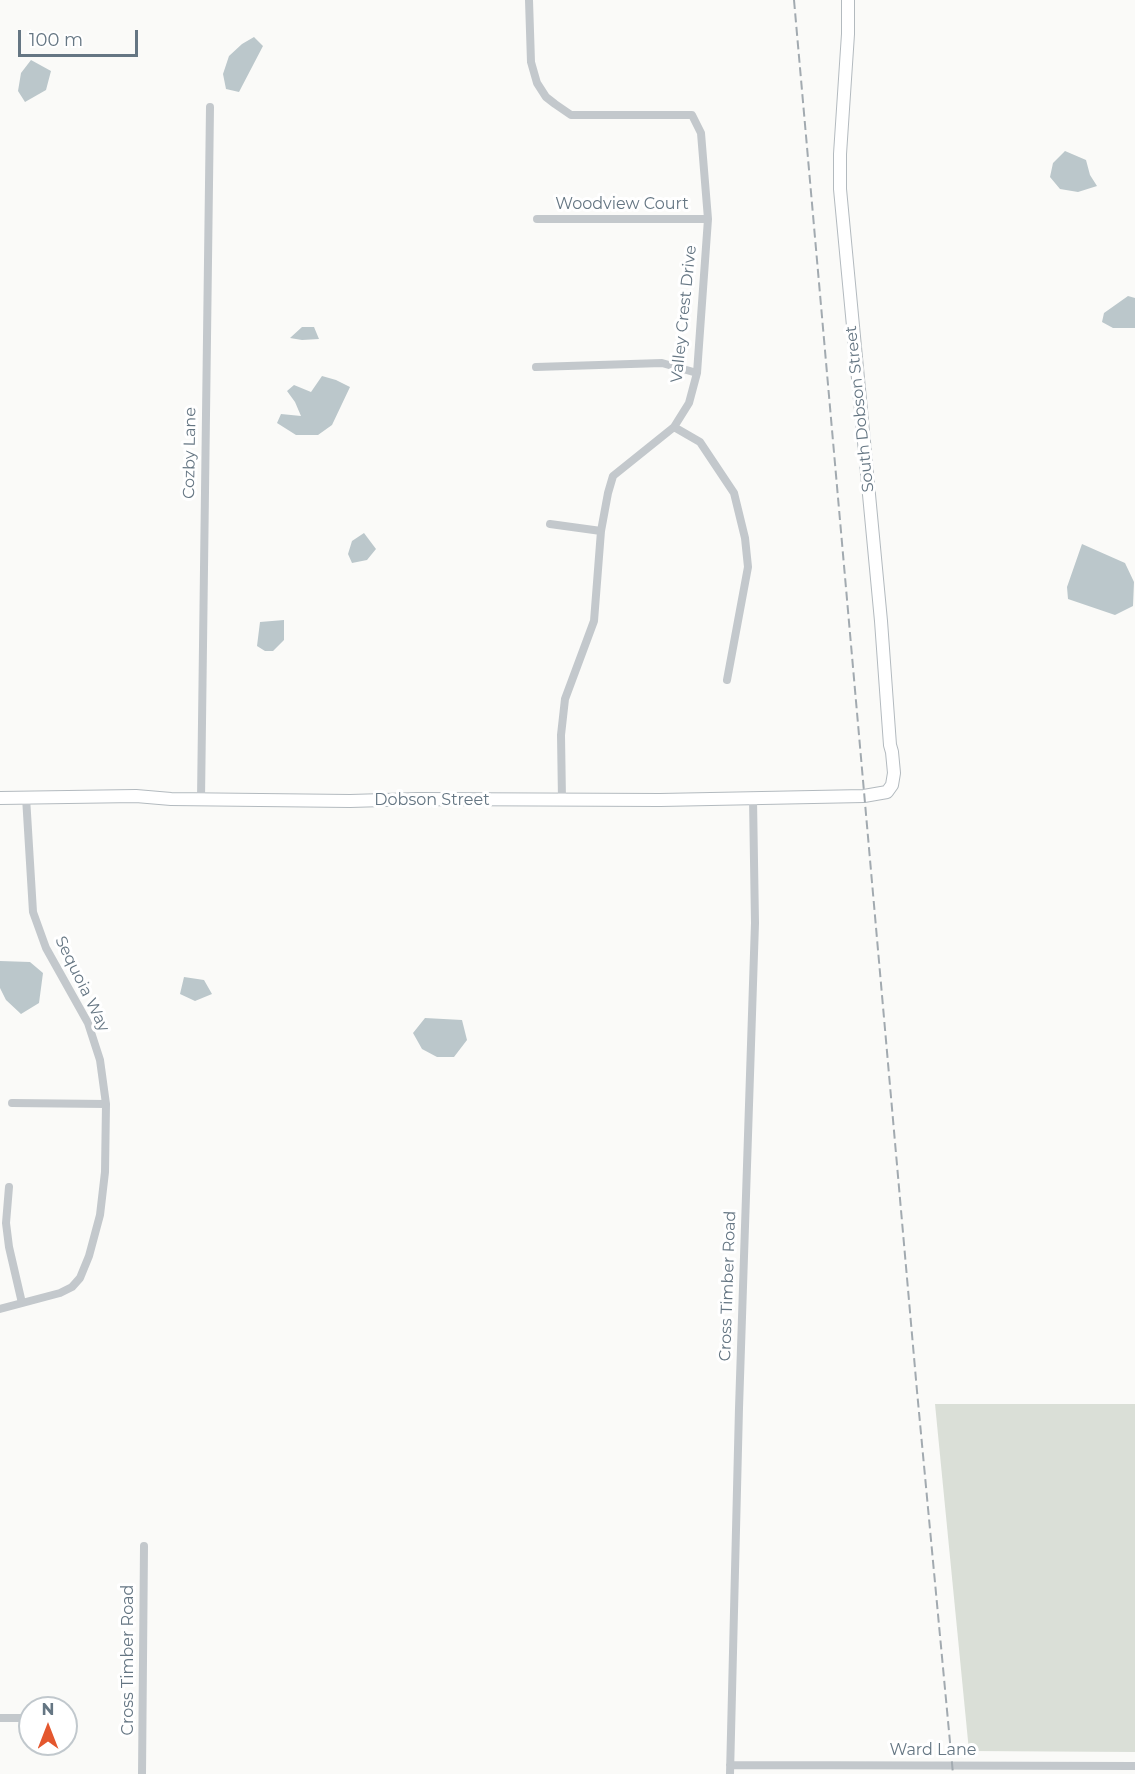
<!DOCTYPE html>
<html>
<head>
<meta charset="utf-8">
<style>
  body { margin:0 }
  #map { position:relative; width:1135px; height:1774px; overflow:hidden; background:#fafaf8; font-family:Montserrat,sans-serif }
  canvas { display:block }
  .north { position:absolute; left:18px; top:1696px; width:60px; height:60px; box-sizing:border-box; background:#fff; border:2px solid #c1c8cd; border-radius:50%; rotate:0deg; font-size:16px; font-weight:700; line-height:24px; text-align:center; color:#657683 }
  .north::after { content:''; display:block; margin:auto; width:21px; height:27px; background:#e4572e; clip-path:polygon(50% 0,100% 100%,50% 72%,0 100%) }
  .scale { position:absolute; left:18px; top:30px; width:120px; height:27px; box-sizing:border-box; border:3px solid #657683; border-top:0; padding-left:8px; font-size:18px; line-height:21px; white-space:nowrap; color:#657683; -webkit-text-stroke:4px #fff; paint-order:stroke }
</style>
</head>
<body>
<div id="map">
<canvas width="1135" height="1774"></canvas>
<div class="north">N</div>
<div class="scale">100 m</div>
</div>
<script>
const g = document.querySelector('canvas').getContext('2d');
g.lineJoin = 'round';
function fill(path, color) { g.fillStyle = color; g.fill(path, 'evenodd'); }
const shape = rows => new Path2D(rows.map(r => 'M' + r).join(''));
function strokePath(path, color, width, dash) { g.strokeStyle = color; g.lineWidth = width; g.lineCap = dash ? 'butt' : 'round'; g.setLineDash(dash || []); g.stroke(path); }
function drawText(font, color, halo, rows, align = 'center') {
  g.font = font + ' Montserrat,sans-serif'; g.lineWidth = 6; g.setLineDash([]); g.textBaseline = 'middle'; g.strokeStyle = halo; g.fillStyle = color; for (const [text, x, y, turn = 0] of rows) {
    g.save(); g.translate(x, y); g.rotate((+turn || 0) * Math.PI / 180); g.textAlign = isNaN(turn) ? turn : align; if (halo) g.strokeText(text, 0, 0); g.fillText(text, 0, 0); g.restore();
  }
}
fill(shape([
  [935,1404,1135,1404,1135,1752,969,1751]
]), '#dadfd7');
fill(shape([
  [254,37,263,46,239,92,226,89,223,74,229,56,242,44],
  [31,60,51,71,46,90,25,102,18,91,21,73],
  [1065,151,1086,160,1090,175,1097,186,1078,192,1060,189,1050,177,1053,163],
  [1128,296,1135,298,1135,328,1113,328,1102,322,1104,313],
  [302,327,314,327,319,339,302,340,290,338],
  [322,376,336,380,350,387,332,425,318,435,296,435,277,423,281,414,301,416,295,402,287,391,294,385,311,392],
  [364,533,376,549,367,560,352,563,348,554,352,541],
  [1082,544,1125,563,1134,582,1133,606,1115,615,1068,599,1067,587],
  [284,620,284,640,273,651,265,651,257,646,260,622],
  [0,961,30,962,43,973,39,1003,21,1014,6,1000,0,988],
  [184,977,204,980,212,994,195,1001,180,994],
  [425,1018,462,1020,467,1040,454,1057,437,1057,422,1049,413,1033]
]), '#bbc7cb');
const secondary = shape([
  [0,798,136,796,171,799,350,801,418,799,660,800,864,796,887,792,892,785,894,773,892,752,890,745,881,621,840,189,840,154,848,34,848,0]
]);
strokePath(secondary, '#b3babf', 14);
strokePath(shape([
  [529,0,531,62,537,83,546,97,555,104,571,115,692,115,701,133,708,219,697,373,689,403,674,427,613,476,608,493,601,531,594,621,565,699,561,735,562,800],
  [537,219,708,219],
  [536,367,662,363,697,373],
  [674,427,700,442,734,493,745,538,748,567,727,680],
  [550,524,601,531],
  [201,799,210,107],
  [12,1103,106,1104],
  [9,1187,6,1223,9,1247,22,1303],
  [0,1309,60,1293,72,1287,80,1278,89,1256,100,1215,105,1172,106,1104,100,1060,88,1023,46,948,33,912,26,797],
  [0,1718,26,1718],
  [730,1765,1135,1766],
  [142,1774,144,1546],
  [730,1774,739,1408,755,923,753,799]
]), '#c3c8cc', 8);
strokePath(secondary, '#fff', 12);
strokePath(shape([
  [794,0,917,1391,953,1774]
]), '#a2aab0', 2, [9, 4.5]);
drawText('16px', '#657683', '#fff', [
  ["Woodview Court",622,204],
  ["Valley Crest Drive",684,314,-84],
  ["South Dobson Street",860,409,-96],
  ["Cozby Lane",190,453,-89],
  ["Dobson Street",432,800],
  ["Sequoia Way",82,984,64],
  ["Cross Timber Road",728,1286,-88],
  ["Cross Timber Road",128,1660,-90],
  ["Ward Lane",933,1750]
]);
</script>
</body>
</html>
